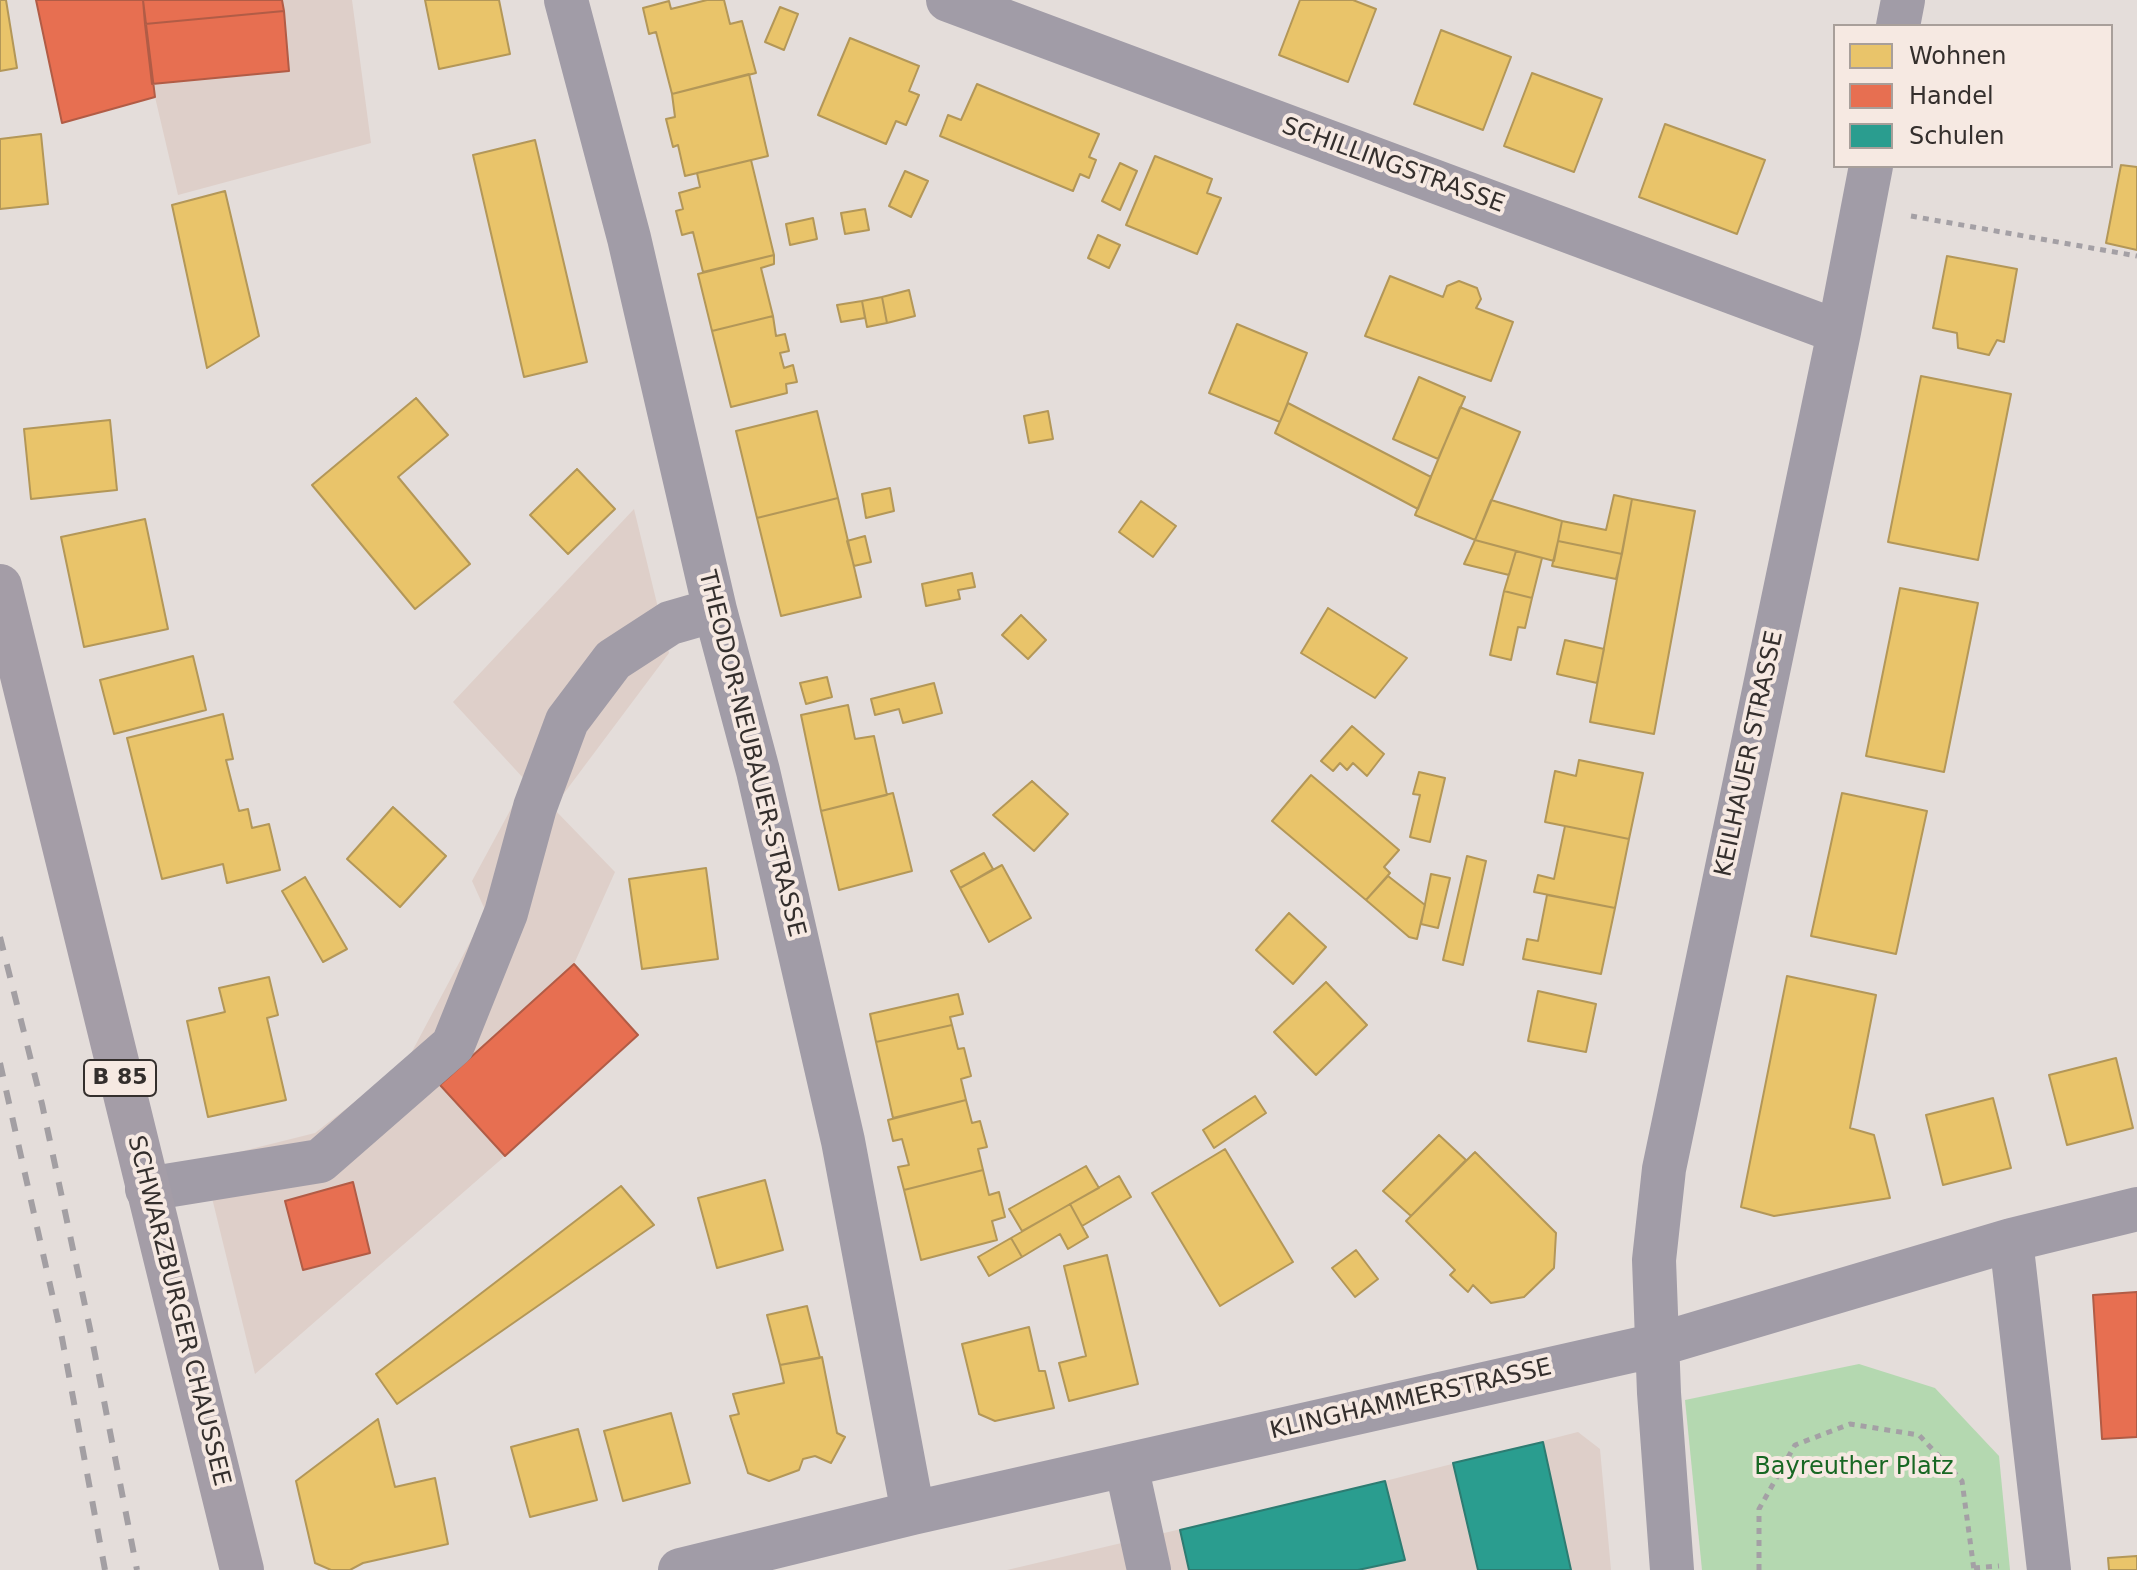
<!DOCTYPE html>
<html>
<head>
<meta charset="utf-8">
<style>
  body { margin:0 }
  #map { position:relative; width:2137px; height:1570px; overflow:hidden; background:#e4ddda; font-family:"DejaVu Sans",sans-serif }
  canvas { display:block }
  .legend { position:absolute; left:1833px; top:24px; width:280px; height:144px; box-sizing:border-box; background:#f6e9e2; border:2px solid #a89f9a; margin:0; padding:10px 14px; list-style:none; font-size:24px; color:#342f2d }
  .legend li { display:flex; align-items:center; gap:16px; height:40px }
  .legend b { width:40px; border:2px solid #a89f9a }
</style>
</head>
<body>
<div id="map">
<canvas width="2137" height="1570"></canvas>
<ul class="legend">
<li><b style="height:22px;background:#e9c46a"></b>Wohnen</li>
<li><b style="height:22px;background:#e76f51"></b>Handel</li>
<li><b style="height:22px;background:#2a9d8f"></b>Schulen</li>
</ul>
</div>
<script>
const g = document.querySelector('canvas').getContext('2d');
g.lineJoin = 'round';
function fill(path, color) { g.fillStyle = color; g.fill(path, 'evenodd'); }
const shape = rows => new Path2D(rows.map(r => 'M' + r).join(''));
function strokePath(path, color, width, dash) { g.strokeStyle = color; g.lineWidth = width; g.lineCap = dash ? 'butt' : 'round'; g.setLineDash(dash || []); g.stroke(path); }
function drawText(font, color, halo, rows, align = 'center') {
  g.font = font + ' "DejaVu Sans",sans-serif'; g.lineWidth = 8; g.setLineDash([]); g.textBaseline = 'middle'; g.strokeStyle = halo; g.fillStyle = color; for (const [text, x, y, turn = 0] of rows) {
    g.save(); g.translate(x, y); g.rotate((+turn || 0) * Math.PI / 180); g.textAlign = isNaN(turn) ? turn : align; if (halo) g.strokeText(text, 0, 0); g.fillText(text, 0, 0); g.restore();
  }
}
fill(shape([
  [144,0,352,0,371,143,178,195,155,97],
  [634,509,669,653,553,808,615,872,574,964,638,1035,505,1156,255,1374,203,1161,315,1133,407,1061,486,912,472,881,526,781,453,702],
  [1578,1432,1600,1449,1611,1570,1007,1570,1385,1481]
]), '#decfc9');
fill(shape([
  [1859,1364,1935,1388,1999,1456,2010,1570,1702,1570,1685,1400]
]), '#b4d8b0');
const homes = shape([
  [0,0,6,0,17,68,0,71,0,0],
  [425,0,499,0,510,54,439,69,425,0],
  [707,0,724,0,730,24,742,21,756,73,672,94,656,32,649,34,643,8,669,1,671,9,707,0],
  [1300,0,1353,0,1376,9,1348,82,1279,55,1300,0],
  [780,7,798,14,784,50,765,42,780,7],
  [1441,30,1511,57,1483,130,1414,104,1441,30],
  [850,38,919,66,909,91,919,95,906,125,896,121,886,144,818,115,850,38],
  [1532,73,1602,99,1574,172,1504,146,1532,73],
  [749,74,768,156,685,176,678,145,673,147,666,119,675,117,672,94,749,74],
  [977,84,1099,134,1089,157,1096,160,1089,178,1080,174,1073,191,940,136,948,115,961,120,977,84],
  [1665,124,1765,160,1737,234,1639,197,1665,124],
  [41,134,48,204,0,209,0,139,41,134],
  [535,140,587,362,524,377,473,155,535,140],
  [1155,156,1212,179,1207,193,1221,198,1197,254,1126,225,1155,156],
  [751,160,774,255,703,272,693,232,682,235,676,211,683,209,679,193,700,187,697,173,751,160],
  [1120,163,1137,171,1120,210,1102,201,1120,163],
  [2121,165,2137,167,2137,250,2106,243,2121,165],
  [905,171,928,181,911,217,889,206,905,171],
  [225,191,259,336,207,368,172,205,225,191],
  [865,209,869,230,845,234,841,213,865,209],
  [813,218,817,239,790,245,786,224,813,218],
  [1098,235,1120,245,1109,268,1088,258,1098,235],
  [774,255,774,264,761,268,773,316,712,331,698,274,774,255],
  [1947,256,2017,269,2004,342,1997,340,1989,355,1958,348,1957,333,1933,328,1947,256],
  [1390,276,1443,297,1447,286,1459,281,1477,288,1481,299,1476,308,1513,322,1491,381,1365,336,1390,276],
  [909,290,915,316,887,323,882,297,909,290],
  [882,297,887,323,867,327,862,301,882,297],
  [862,301,865,318,841,322,837,305,862,301],
  [773,316,776,336,785,334,789,351,780,353,784,368,793,365,797,382,786,384,787,393,731,407,712,331,773,316],
  [1237,324,1307,353,1280,422,1209,393,1237,324],
  [1921,376,2011,394,1978,560,1888,542,1921,376],
  [1419,377,1465,397,1438,459,1393,439,1419,377],
  [416,398,448,435,398,477,470,564,415,609,312,485,416,398],
  [1288,403,1431,477,1418,509,1275,433,1288,403],
  [1460,407,1520,432,1475,540,1415,515,1460,407],
  [817,411,838,498,757,518,736,431,817,411],
  [1048,411,1053,439,1029,443,1024,416,1048,411],
  [110,420,117,490,31,499,24,429,110,420],
  [577,469,615,509,568,554,530,515,577,469],
  [890,488,894,511,866,518,862,494,890,488],
  [1614,495,1632,499,1622,554,1558,541,1562,521,1606,530,1614,495],
  [838,498,861,597,781,616,757,518,838,498],
  [1632,499,1695,511,1654,734,1590,722,1632,499],
  [1491,500,1562,521,1554,561,1475,540,1491,500],
  [1141,501,1176,526,1153,557,1119,532,1141,501],
  [145,519,168,629,84,647,61,537,145,519],
  [865,536,871,562,854,566,847,541,865,536],
  [1475,540,1516,551,1509,575,1464,564,1475,540],
  [1558,541,1622,554,1616,579,1552,566,1558,541],
  [1516,551,1542,558,1532,598,1504,591,1516,551],
  [972,573,975,587,958,590,960,599,926,606,922,584,972,573],
  [1900,588,1978,603,1944,772,1866,756,1900,588],
  [1504,591,1532,598,1525,628,1518,627,1511,660,1490,655,1504,591],
  [1328,608,1407,658,1375,698,1301,653,1328,608],
  [1021,615,1046,640,1028,659,1002,635,1021,615],
  [1565,640,1604,649,1597,683,1557,674,1565,640],
  [193,656,206,710,114,734,100,680,193,656],
  [827,677,832,697,806,704,800,683,827,677],
  [934,683,942,713,903,723,899,709,875,715,871,699,934,683],
  [848,705,855,739,874,736,887,795,821,811,801,715,848,705],
  [223,714,233,759,226,760,239,811,248,809,252,828,269,824,280,870,227,883,223,864,162,879,127,738,223,714],
  [1352,726,1384,754,1367,776,1353,763,1347,770,1340,763,1333,771,1321,761,1352,726],
  [1579,760,1643,773,1629,839,1545,822,1555,771,1576,776,1579,760],
  [1419,772,1445,778,1430,842,1410,837,1420,795,1413,794,1419,772],
  [1311,775,1399,850,1384,867,1390,873,1366,900,1272,821,1311,775],
  [1032,781,1068,814,1034,851,993,815,1032,781],
  [893,793,912,871,839,890,821,811,893,793],
  [1842,793,1927,811,1896,954,1811,936,1842,793],
  [393,807,446,856,400,907,347,859,393,807],
  [1565,826,1629,839,1615,908,1534,892,1538,875,1554,879,1565,826],
  [984,853,993,869,960,888,951,871,984,853],
  [1467,856,1486,861,1463,965,1443,960,1467,856],
  [1002,865,1031,918,989,942,960,888,1002,865],
  [706,868,718,959,642,969,629,879,706,868],
  [1431,874,1450,878,1438,928,1421,924,1431,874],
  [1388,876,1425,905,1417,939,1409,937,1366,900,1388,876],
  [305,877,347,949,323,962,282,891,305,877],
  [1547,895,1615,908,1601,974,1523,959,1527,939,1538,941,1547,895],
  [1289,913,1326,947,1293,984,1256,950,1289,913],
  [1787,976,1876,995,1850,1128,1874,1135,1890,1198,1774,1216,1741,1207,1787,976],
  [269,977,278,1015,267,1018,286,1100,208,1117,187,1021,225,1012,219,988,269,977],
  [1326,982,1367,1025,1316,1075,1274,1032,1326,982],
  [1538,991,1596,1004,1586,1052,1528,1041,1538,991],
  [958,994,963,1014,950,1017,952,1025,876,1042,870,1014,958,994],
  [952,1025,958,1049,964,1048,971,1076,961,1079,966,1100,893,1118,876,1042,952,1025],
  [2116,1058,2133,1128,2067,1145,2049,1075,2116,1058],
  [1255,1096,1266,1113,1214,1148,1203,1130,1255,1096],
  [1993,1098,2011,1168,1943,1185,1926,1115,1993,1098],
  [966,1100,972,1123,980,1121,987,1147,978,1149,983,1170,904,1190,898,1167,909,1165,902,1139,893,1141,888,1120,966,1100],
  [1439,1135,1466,1160,1411,1216,1383,1191,1439,1135],
  [1225,1149,1293,1262,1220,1306,1152,1193,1225,1149],
  [1475,1152,1556,1233,1554,1268,1524,1297,1491,1303,1473,1285,1468,1292,1450,1275,1455,1270,1406,1221,1475,1152],
  [1086,1166,1099,1188,1022,1231,1009,1209,1086,1166],
  [983,1170,989,1195,999,1192,1005,1217,992,1221,997,1240,921,1260,904,1190,983,1170],
  [1119,1176,1131,1197,1082,1226,1070,1204,1119,1176],
  [765,1180,783,1250,717,1268,698,1198,765,1180],
  [621,1186,654,1225,397,1404,376,1374,621,1186],
  [1070,1204,1088,1237,1068,1249,1060,1234,1022,1257,1011,1238,1070,1204],
  [1011,1238,1022,1257,989,1276,978,1257,1011,1238],
  [1356,1250,1378,1279,1355,1297,1332,1268,1356,1250],
  [1107,1255,1138,1384,1069,1401,1059,1363,1086,1356,1064,1266,1107,1255],
  [807,1306,820,1358,780,1365,767,1315,807,1306],
  [1029,1327,1039,1371,1045,1371,1054,1408,995,1421,979,1414,962,1344,1029,1327],
  [822,1357,837,1433,845,1437,831,1463,815,1456,803,1459,799,1470,769,1481,748,1473,730,1416,739,1414,733,1394,784,1383,780,1365,822,1357],
  [671,1413,690,1483,623,1501,604,1431,671,1413],
  [378,1419,395,1487,435,1478,448,1544,363,1563,350,1570,331,1570,315,1563,296,1481,378,1419],
  [578,1429,597,1500,530,1517,511,1447,578,1429],
  [2137,1556,2137,1570,2109,1570,2108,1558,2137,1556]
]);
fill(homes, '#e9c46a');
strokePath(homes, '#b39758', 2);
const shops = shape([
  [36,0,143,0,155,97,62,123,36,0],
  [143,0,282,0,284,11,145,24,143,0],
  [284,11,289,71,152,84,145,24,284,11],
  [574,964,638,1035,505,1156,440,1085,574,964],
  [353,1182,370,1253,303,1270,285,1201,353,1182],
  [2137,1292,2137,1437,2102,1439,2093,1295,2137,1292]
]);
fill(shops, '#e76f51');
strokePath(shops, '#b15c46', 2);
const schools = shape([
  [1543,1442,1571,1570,1478,1570,1453,1463,1543,1442],
  [1385,1481,1405,1560,1358,1570,1189,1570,1180,1530,1385,1481]
]);
fill(schools, '#2a9d8f');
strokePath(schools, '#2d7c72', 2);
strokePath(shape([
  [1911,216,2137,256],
  [1974,1568,1999,1566],
  [1759,1570,1759,1509,1795,1445,1850,1424,1919,1435,1962,1481,1974,1570]
]), '#a4a0a5', 5, [6, 6]);
strokePath(shape([
  [566,0,629,238,715,610,758,771,843,1141,913,1513],
  [948,0,1839,332],
  [1898,26,1903,0],
  [147,1189,320,1161,453,1045,506,913,535,807,567,721,613,660,670,623,715,610],
  [2011,1240,2049,1570],
  [1126,1465,1149,1570],
  [680,1570,913,1513,1657,1345,2011,1240,2137,1209],
  [1672,1570,1659,1393,1654,1260,1664,1169,1839,332,1871,166]
]), '#a19ca7', 44);
strokePath(shape([
  [0,586,242,1570]
]), '#a49da7', 44);
strokePath(shape([
  [0,937,42,1104,90,1329,137,1570],
  [0,1063,62,1338,105,1570]
]), '#a39fa3', 6, [14, 14]);
for (const [x, y, w] of [
  [120,1078,72]
]) { const box = new Path2D(); box.roundRect(x - w / 2, y - 18, w, 36, 6); g.fillStyle = '#f6e9e2'; g.fill(box); strokePath(box, '#342f2d', 2); }
drawText('bold 22px', '#342f2d', null, [
  ["B 85",120,1078]
]);
drawText('24px', '#342f2d', '#f6e9e2', [
  ["SCHILLINGSTRASSE",1393,166,20],
  ["THEODOR-NEUBAUER-STRASSE",751,754,76],
  ["KEILHAUER STRASSE",1750,754,-78],
  ["SCHWARZBURGER CHAUSSEE",178,1311,76],
  ["KLINGHAMMERSTRASSE",1411,1400,-13]
]);
drawText('24px', '#186723', '#f6e9e2', [
  ["Bayreuther Platz",1854,1468]
]);
</script>
</body>
</html>
